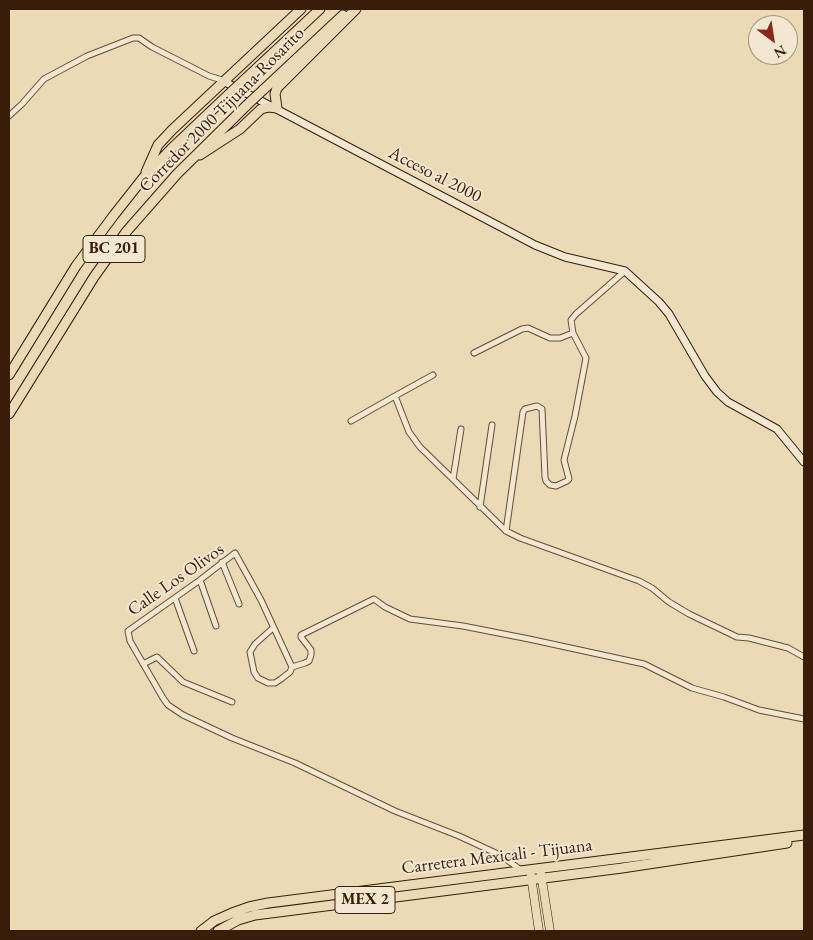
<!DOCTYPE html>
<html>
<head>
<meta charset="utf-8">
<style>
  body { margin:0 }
  #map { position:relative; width:813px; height:940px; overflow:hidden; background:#ebdab6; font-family:"EB Garamond",serif }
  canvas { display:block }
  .frame { position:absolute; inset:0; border:10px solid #391d08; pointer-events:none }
  .north { position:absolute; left:748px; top:15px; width:50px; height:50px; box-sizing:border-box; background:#f2e7d0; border:1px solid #a89680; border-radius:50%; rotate:149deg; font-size:14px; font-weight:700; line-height:20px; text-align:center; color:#391d08 }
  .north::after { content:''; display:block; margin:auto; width:18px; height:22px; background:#8f2418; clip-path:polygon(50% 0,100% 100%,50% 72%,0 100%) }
</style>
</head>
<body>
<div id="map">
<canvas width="813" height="940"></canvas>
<div class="frame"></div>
<div class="north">N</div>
</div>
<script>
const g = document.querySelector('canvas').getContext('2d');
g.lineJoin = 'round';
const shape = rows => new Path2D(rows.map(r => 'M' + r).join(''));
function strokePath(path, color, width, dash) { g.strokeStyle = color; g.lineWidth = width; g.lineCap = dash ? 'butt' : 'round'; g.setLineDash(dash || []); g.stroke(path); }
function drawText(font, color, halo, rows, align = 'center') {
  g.font = font + ' "EB Garamond",serif'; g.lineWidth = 4; g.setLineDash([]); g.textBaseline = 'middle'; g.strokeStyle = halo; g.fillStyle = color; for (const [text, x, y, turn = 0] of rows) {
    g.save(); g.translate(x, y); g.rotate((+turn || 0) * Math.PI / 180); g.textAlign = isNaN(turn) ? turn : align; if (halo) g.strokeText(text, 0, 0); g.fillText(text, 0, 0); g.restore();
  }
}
const street = shape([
  [9,116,22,104,44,79,87,56,133,38,139,38,152,47,209,76,225,81],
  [474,353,522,329,528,328,550,338,560,338,573,333],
  [433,375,395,396,409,432,420,447,506,531,520,538,639,581,652,588,669,602,689,614,737,637,749,638,788,648,804,657],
  [351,421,395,396],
  [453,479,461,429],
  [480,507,492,425],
  [506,531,523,412,525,409,537,406,542,409,545,477,546,481,550,485,556,486,567,481,569,479,564,460,575,416,586,358,573,333,571,320,576,314,625,271],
  [222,562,239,604],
  [200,580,216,626],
  [175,598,194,651],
  [273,628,255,644,250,652,254,672,258,678,268,683,275,683,281,679,290,672,292,667],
  [143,664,157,657,183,682,232,702],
  [292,667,261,600,235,553,200,580,128,631,130,641,163,698,168,705,183,715,232,738,295,763,395,811,459,836,500,855,521,870],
  [292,667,305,663,309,661,311,655,311,650,301,637,301,635,374,599,385,607,410,619,463,626,529,639,644,664,692,688,724,697,759,710,804,719]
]);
const secondary = shape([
  [225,82,535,245,565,257,625,271,659,302,669,314,705,376,717,392,728,402,777,429,804,462]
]);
const primary = shape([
  [541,874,550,931],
  [531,876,539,931]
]);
const highway = shape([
  [243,81,320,9],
  [263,90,343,15],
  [200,155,240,129,261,109,269,107,277,108,275,94,277,88,356,9],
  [146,172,158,145,172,130,301,9],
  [9,375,76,266,114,215,144,177,171,149,229,94],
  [9,414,94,277,126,232,177,174,247,105],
  [201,931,214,921,232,913,249,907,268,903,804,835],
  [218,931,238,920,255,915,622,868,787,843]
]);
strokePath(street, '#664c34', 7);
strokePath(secondary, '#391d08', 9);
strokePath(primary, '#391d08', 9);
strokePath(highway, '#391d08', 11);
strokePath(street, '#f2e7d0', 5);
strokePath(secondary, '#f2e7d0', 7);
strokePath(primary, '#ebdab6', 8);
strokePath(highway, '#ebdab6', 9);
const highwayBridge = shape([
  [229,94,243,81],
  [247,105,263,90]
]);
strokePath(highwayBridge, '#391d08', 11, []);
strokePath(highwayBridge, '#ebdab6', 9);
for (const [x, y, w] of [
  [114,249,62],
  [365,900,60]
]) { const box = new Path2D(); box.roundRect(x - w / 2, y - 13.5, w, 27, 4); g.fillStyle = '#f2e7d0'; g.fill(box); strokePath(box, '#391d08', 1); }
drawText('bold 16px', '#391d08', null, [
  ["BC 201",114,249],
  ["MEX 2",365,900]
]);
drawText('18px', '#391d08', '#f2e7d0', [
  ["Corredor 2000 Tijuana-Rosarito",222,110,-45],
  ["Acceso al 2000",435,175,27],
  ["Calle Los Olivos",176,580,-35],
  ["Carretera Mexicali - Tijuana",497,857,-7]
]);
</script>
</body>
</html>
